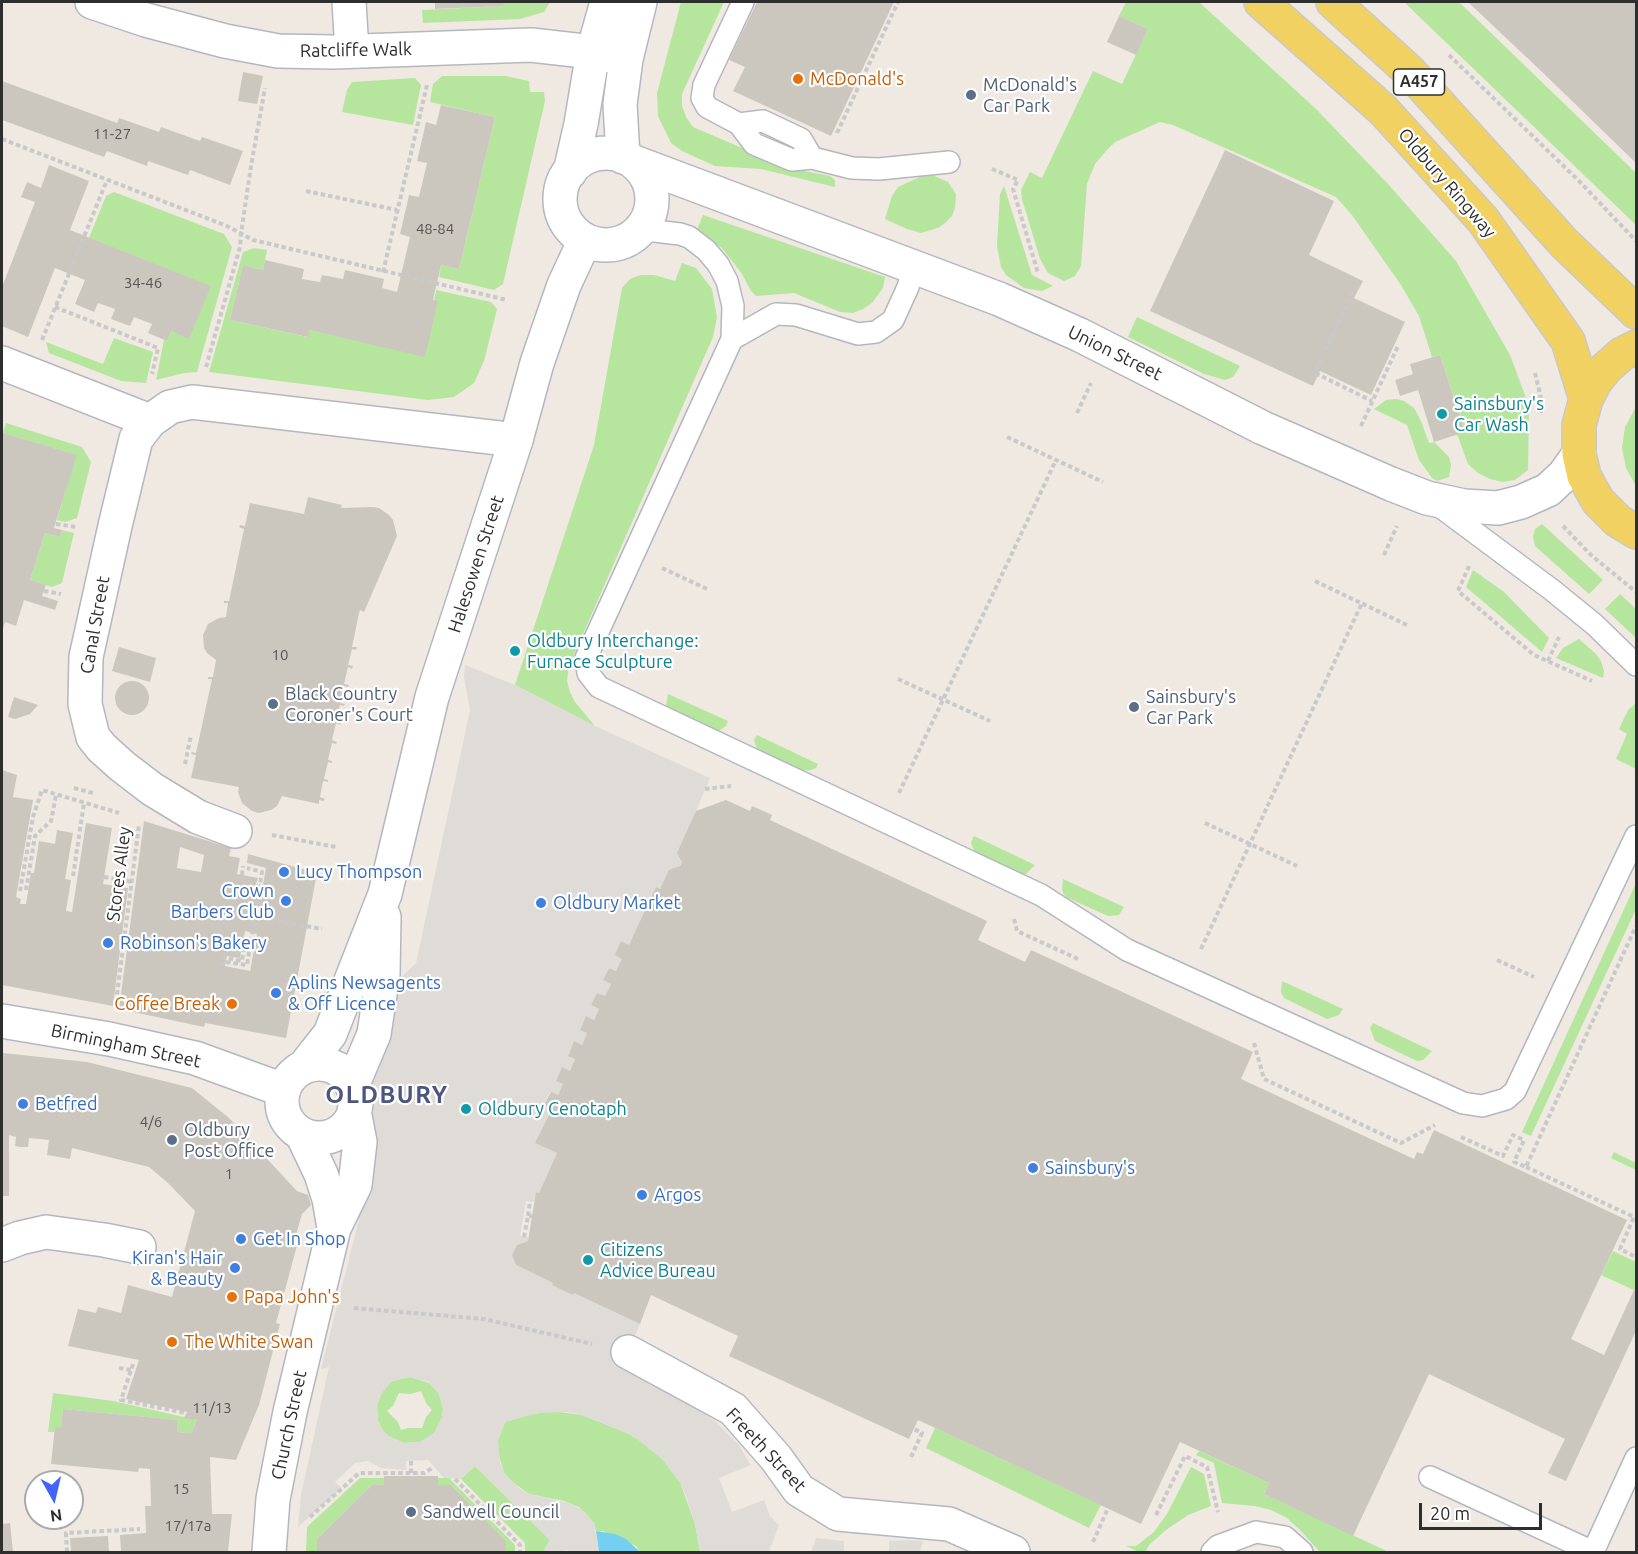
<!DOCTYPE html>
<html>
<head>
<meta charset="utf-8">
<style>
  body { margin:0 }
  #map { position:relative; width:1638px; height:1554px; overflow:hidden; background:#efe9e1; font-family:Ubuntu,sans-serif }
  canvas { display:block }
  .frame { position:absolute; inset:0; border:3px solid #2e2e2e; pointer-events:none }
  .north { position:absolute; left:24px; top:1470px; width:60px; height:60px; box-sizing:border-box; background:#fff; border:2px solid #ababab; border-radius:50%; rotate:172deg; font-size:16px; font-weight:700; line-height:24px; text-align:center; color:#2e2e2e }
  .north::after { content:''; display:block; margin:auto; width:21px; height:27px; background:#4264fb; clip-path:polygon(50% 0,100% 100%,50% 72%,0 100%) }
  .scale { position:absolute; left:1419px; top:1503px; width:123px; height:27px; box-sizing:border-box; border:3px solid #2e2e2e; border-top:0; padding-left:8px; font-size:18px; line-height:21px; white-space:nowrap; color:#2e2e2e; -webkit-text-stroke:4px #fff; paint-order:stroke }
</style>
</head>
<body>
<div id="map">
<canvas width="1638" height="1554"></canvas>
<div class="frame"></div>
<div class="north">N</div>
<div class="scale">20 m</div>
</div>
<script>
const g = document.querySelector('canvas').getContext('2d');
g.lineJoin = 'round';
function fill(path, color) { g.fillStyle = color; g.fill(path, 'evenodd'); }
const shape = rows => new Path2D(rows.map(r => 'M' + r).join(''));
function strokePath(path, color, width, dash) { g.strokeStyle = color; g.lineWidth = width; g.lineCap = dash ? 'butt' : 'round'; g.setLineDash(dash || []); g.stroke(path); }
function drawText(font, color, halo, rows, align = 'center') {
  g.font = font + ' Ubuntu,sans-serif'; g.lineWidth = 4.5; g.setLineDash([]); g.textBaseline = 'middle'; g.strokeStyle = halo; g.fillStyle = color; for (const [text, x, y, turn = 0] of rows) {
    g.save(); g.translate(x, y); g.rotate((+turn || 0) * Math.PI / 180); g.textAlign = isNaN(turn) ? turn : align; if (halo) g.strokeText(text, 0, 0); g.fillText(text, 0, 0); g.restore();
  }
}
fill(shape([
  [503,2,550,2,544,12,520,19,423,23,422,10,503,6],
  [681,2,724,2,682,94,682,106,686,117,693,127,789,168,830,176,835,180,835,187,761,169,715,166,682,151,671,143,658,116,657,93],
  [1126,2,1199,2,1316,109,1388,184,1456,261,1510,355,1529,406,1528,470,1515,480,1503,482,1490,479,1478,473,1468,464,1457,434,1465,431,1440,355,1432,357,1419,316,1401,285,1352,215,1336,197,1173,125,1160,122,1115,142,1106,151,1095,164,1087,184,1081,266,1075,276,1064,281,1048,273,1040,259,1022,199,1021,190,1030,172,1042,178,1093,71,1122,84,1148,29,1119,16],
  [1404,2,1459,2,1636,173,1636,225],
  [442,76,505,76,529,81,530,92,544,92,545,101,503,284,494,290,439,277,441,265,459,269,495,117,430,102,433,84],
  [415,78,421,85,413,125,342,112,347,90,352,82],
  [932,175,948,182,956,194,955,208,952,216,945,223,938,228,921,233,907,229,885,219,892,196,898,187,922,176],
  [1004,186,1032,275,1053,286,1042,291,1024,288,1006,275,1001,267,997,246,1000,194],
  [114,192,224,234,232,247,197,372,184,373,156,380,164,340,167,341,171,331,189,338,210,286,89,238,106,196],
  [703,215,885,277,883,288,872,303,863,309,853,313,840,312,794,293,756,296,751,291,742,274,722,248,696,232],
  [254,248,267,250,263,270,243,265,230,320,307,337,309,330,425,356,436,290,491,302,497,309,484,361,474,383,454,397,428,400,209,372,243,252],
  [682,263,696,268,712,289,717,317,713,337,569,666,567,681,570,692,575,702,595,726,515,685,594,445,622,288,630,279,641,275,654,275,675,281],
  [1137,317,1240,366,1233,377,1225,380,1204,374,1128,337],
  [114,338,153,352,146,383,121,381,49,353,46,342,103,364],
  [1396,399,1404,401,1414,408,1421,421,1429,443,1434,442,1449,457,1451,465,1449,477,1437,481,1432,478,1419,460,1407,425,1374,409,1386,400],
  [1636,407,1636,486,1626,468,1622,448,1625,427],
  [6,423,82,447,91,462,77,518,65,522,57,520,76,455,3,433],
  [1542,524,1603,580,1589,594,1535,546,1533,537,1535,529],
  [62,530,74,533,62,583,52,587,30,580,45,533,60,537],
  [1473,570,1504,592,1549,638,1542,652,1466,587],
  [1620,594,1636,609,1636,638,1605,609],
  [1579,639,1595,653,1601,661,1604,671,1603,678,1556,658,1563,648],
  [668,694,728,721,726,726,717,732,669,711,666,706],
  [1636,703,1636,769,1616,759,1627,734,1619,729,1628,710],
  [757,735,818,764,816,768,811,770,800,771,758,752,754,740],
  [974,836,1035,865,1026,874,1020,874,976,855,971,843],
  [1063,879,1124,907,1119,915,1108,916,1068,898,1064,895,1062,889],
  [1636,883,1636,909,1531,1136,1522,1132],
  [1282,981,1343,1009,1339,1015,1327,1019,1284,998,1281,992],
  [1373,1023,1432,1051,1423,1060,1417,1061,1375,1041,1370,1028],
  [1614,1152,1636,1163,1636,1170,1611,1158],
  [1613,1251,1636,1262,1636,1291,1601,1275],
  [411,1377,429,1383,434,1388,439,1394,443,1409,442,1418,434,1433,420,1442,404,1443,388,1436,382,1429,378,1421,377,1405,382,1392,392,1381],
  [421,1391,426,1403,432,1410,426,1417,422,1428,408,1428,401,1430,398,1422,387,1411,393,1406,399,1393,410,1394],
  [53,1393,113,1401,197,1420,191,1433,177,1432,178,1420,63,1409,61,1428,55,1428,54,1432,48,1432],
  [552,1411,582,1415,627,1433,639,1440,662,1459,680,1482,695,1524,700,1552,640,1552,636,1546,603,1531,596,1531,594,1523,579,1507,564,1501,529,1494,511,1481,504,1473,498,1452,498,1440,505,1422,523,1416],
  [935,1428,1101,1505,1089,1528,926,1448],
  [1199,1451,1269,1483,1264,1494,1389,1552,1320,1552,1300,1530,1287,1518,1271,1510,1255,1506,1222,1503,1214,1463,1196,1455],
  [475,1466,550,1540,543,1552,525,1552,525,1543,461,1479],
  [1191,1467,1204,1474,1211,1506,1188,1515,1166,1530,1150,1544,1145,1552,1139,1552,1126,1546,1136,1546,1154,1532,1167,1514],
  [360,1478,385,1478,384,1485,373,1484,317,1539,317,1552,306,1552,307,1527],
  [438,1478,449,1478,515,1545,515,1552,506,1552,506,1541,451,1485,438,1485]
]), '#b6e59e');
fill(shape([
  [465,665,515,685,595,726,710,778,696,811,680,866,670,870,629,945,621,941,622,959,617,971,609,968,603,980,611,984,605,996,597,993,591,1005,599,1009,594,1020,586,1017,580,1029,587,1033,582,1045,574,1042,568,1055,575,1059,570,1071,562,1068,556,1080,563,1084,558,1095,550,1092,544,1105,552,1109,536,1143,557,1153,539,1193,536,1192,534,1202,526,1201,520,1236,528,1237,528,1241,517,1245,513,1255,516,1265,553,1283,552,1285,562,1290,574,1293,640,1324,621,1368,686,1400,715,1421,738,1444,751,1465,719,1478,732,1512,764,1500,770,1516,779,1525,769,1552,700,1552,695,1524,686,1496,680,1482,662,1459,639,1440,627,1433,582,1415,569,1412,538,1413,505,1422,498,1440,500,1463,504,1473,519,1488,529,1494,572,1504,585,1512,594,1523,599,1552,569,1552,567,1550,558,1552,543,1552,550,1540,475,1466,461,1479,444,1478,428,1460,406,1461,406,1470,381,1468,368,1461,355,1463,335,1482,342,1488,298,1527,301,1495,329,1367,321,1369,368,1184,369,1107,367,1088,393,985,416,963,470,710,464,677],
  [411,1377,429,1382,439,1394,443,1409,442,1418,434,1433,420,1442,404,1443,388,1436,382,1429,378,1421,377,1405,382,1392,392,1381],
  [816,1538,844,1541,844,1552,811,1552],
  [909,1540,923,1541,920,1552,889,1552,889,1541]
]), '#dfdcd8');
fill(shape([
  [596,1531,615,1534,626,1539,640,1552,599,1552]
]), '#75cff0');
fill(shape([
  [435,2,503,2,503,6,435,9],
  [757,2,894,2,831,136,733,91,745,67,729,60],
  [1468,2,1636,2,1636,163,1540,70],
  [1119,16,1148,29,1136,55,1107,42],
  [243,72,263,76,257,104,238,101],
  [2,81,117,123,119,118,159,132,161,127,200,141,202,137,243,151,230,185,190,170,188,175,148,161,147,166,107,151,104,157,2,120],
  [441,105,495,117,459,269,441,265,433,300,438,301,425,357,309,330,308,337,230,320,243,265,263,270,265,260,304,269,302,279,320,282,322,275,343,279,345,270,384,279,382,288,397,292,410,237,400,234,409,195,419,197,427,163,417,161,426,122,436,125],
  [1225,150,1334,201,1309,255,1363,281,1354,298,1405,322,1371,395,1320,371,1313,386,1150,311],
  [49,165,89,181,70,230,211,286,189,339,171,331,167,341,148,333,152,324,134,317,130,326,111,319,115,309,98,303,94,312,75,304,85,280,55,268,28,337,2,326,2,287,35,202,21,197,27,182,41,188],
  [1440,355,1465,432,1434,442,1418,390,1400,396,1395,380,1413,374,1410,364],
  [3,433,77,455,54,528,62,530,60,537,45,533,30,580,46,585,42,596,58,601,55,610,24,600,16,626,5,622,2,632,2,438],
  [308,497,342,505,341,508,372,507,379,508,389,515,393,520,397,536,364,612,360,610,359,613,352,647,357,647,356,650,352,649,348,665,353,666,352,669,348,667,344,684,349,685,348,687,344,686,340,703,345,704,344,706,340,705,336,721,341,723,340,725,336,723,332,740,337,742,336,744,332,743,328,760,332,761,332,763,328,762,324,779,328,780,328,782,323,781,320,797,325,799,324,801,319,800,319,804,282,796,277,806,271,810,259,813,252,811,242,803,238,792,239,787,191,778,196,755,191,754,192,752,196,753,212,679,208,679,208,677,213,677,216,660,207,653,204,648,203,635,208,624,219,618,226,617,228,603,224,603,224,601,229,601,244,529,239,527,240,525,245,526,250,503,304,514],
  [119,647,156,658,150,682,112,671],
  '115 698a17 17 0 1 1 34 0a17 17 0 1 1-34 0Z',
  [14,697,38,705,30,714,15,719,8,717],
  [2,770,17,775,13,797,33,800,16,897,21,899,20,904,26,904,31,873,34,873,39,841,55,844,57,830,73,833,65,879,71,880,66,911,72,912,86,823,112,828,103,884,128,888,113,1006,2,985],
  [726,800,750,811,752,806,772,815,770,820,987,921,978,940,1025,962,1031,950,1253,1052,1241,1079,1414,1159,1417,1152,1423,1154,1434,1130,1627,1220,1571,1339,1604,1355,1634,1290,1636,1291,1636,1331,1566,1481,1548,1473,1565,1439,1429,1374,1353,1536,1264,1494,1269,1483,1180,1442,1141,1524,918,1420,909,1439,729,1356,738,1336,651,1295,640,1324,574,1293,573,1295,562,1290,552,1285,553,1283,516,1265,512,1255,517,1245,528,1241,536,1192,539,1193,557,1153,535,1143,552,1109,544,1105,551,1092,558,1095,563,1084,556,1081,562,1067,570,1071,575,1059,568,1056,574,1041,582,1045,587,1033,580,1030,586,1016,594,1020,599,1009,591,1005,597,993,605,996,611,984,603,980,609,968,616,971,622,959,615,955,621,941,629,945,656,887,660,889,669,870,680,866,682,862,677,853,696,811],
  [144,821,231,848,229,856,240,858,237,874,258,878,256,884,263,885,266,868,247,863,248,854,317,873,286,1038,205,1023,204,1027,119,1009],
  [180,847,204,855,201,872,177,868],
  [245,931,257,934,250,971,225,966,227,956,240,958],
  [3,1053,87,1062,192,1088,229,1118,297,1191,308,1195,311,1205,302,1214,295,1238,299,1239,298,1242,276,1323,280,1324,259,1405,236,1460,210,1457,212,1514,232,1514,228,1552,121,1552,120,1535,146,1533,145,1506,151,1506,150,1469,139,1468,138,1472,51,1464,55,1427,61,1428,63,1409,178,1420,177,1432,191,1433,197,1420,184,1418,187,1412,126,1399,139,1360,68,1346,78,1309,96,1313,98,1307,121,1313,128,1285,172,1297,195,1211,168,1183,149,1167,72,1148,70,1159,53,1156,47,1155,49,1140,29,1138,28,1147,21,1147,15,1146,16,1137,9,1135,9,1196,2,1196],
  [384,1476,438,1476,438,1485,451,1485,506,1541,506,1552,317,1552,317,1539,373,1484,384,1485],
  [10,1523,13,1552,2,1552,2,1524],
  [108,1536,109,1552,71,1552,70,1538]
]), '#cbc7bf');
const service = shape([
  [743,2,704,85,702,98,707,107,739,124,754,144,792,160,812,158,852,168,879,169,949,162],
  [739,124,763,121,801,139,812,158],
  [633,236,646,230,680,234,689,237,706,250,718,264,727,281,733,306,732,339,586,658,588,673,599,687,1041,895,1127,950,1463,1103,1482,1106,1506,1099,1515,1091,1636,836],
  [732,339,776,314,796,315,858,334,876,332,893,320,908,287,914,267],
  [1438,505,1552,590,1595,625,1636,665],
  [1430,1477,1593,1552,1636,1458],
  [1212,1552,1218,1546,1256,1532,1285,1537,1302,1552]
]);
const minor = shape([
  [92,2,146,20,225,41,278,51,333,52,531,45,593,52,621,58],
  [349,2,352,51],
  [634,162,999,299,1080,335,1263,428,1391,484,1427,498,1464,506,1498,508,1521,502,1548,490,1564,475,1579,454],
  [2,363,150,421,170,407,192,402,516,440],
  [150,421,136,439,115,526,86,657,85,704,93,737,102,748,122,766,152,789,198,817,235,831],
  [2,1245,20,1238,46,1232,104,1240,139,1247],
  [628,1352,733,1409,776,1458,799,1490,838,1514,949,1524,1013,1552]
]);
const tertiary = shape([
  [2,1021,109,1039,195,1058,283,1090]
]);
const secondary = shape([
  '560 199a46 46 0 1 1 92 0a46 46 0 1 1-92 0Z',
  [623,157,620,104,626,59,640,2],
  [570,172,581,124,593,52,607,2],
  '282 1101a37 37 0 1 1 74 0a37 37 0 1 1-74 0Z',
  [304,1067,330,1034,385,894,432,697,516,440,537,363,564,285,585,240],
  [352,1086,374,1034,383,974,384,917],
  [302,1134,321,1174,329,1199,334,1228],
  [269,1552,273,1499,290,1412,334,1228,355,1185,360,1142,354,1111]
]);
const primary = shape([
  [1261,2,1383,110,1483,220,1568,341,1586,399],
  [1333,2,1409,71,1564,243,1636,312],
  [1636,347,1622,354,1606,368,1595,382,1586,399,1579,425,1579,454,1584,476,1598,501,1618,521,1636,532]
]);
strokePath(service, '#b4b7c1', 24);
strokePath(minor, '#b4b7c1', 36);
strokePath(tertiary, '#b4b7c1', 36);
strokePath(secondary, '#b4b7c1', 36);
strokePath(primary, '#c9c9c9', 36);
strokePath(shape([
  [1449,55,1579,181,1636,241],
  [837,133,898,2],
  [2,139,227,226,253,240,507,300],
  [992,169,1018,180,1013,189,1038,273],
  [306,191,397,210],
  [383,272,427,85],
  [1353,292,1315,373,1372,401],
  [55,307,158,348,152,374],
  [42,340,107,180],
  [206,367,240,247,241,234,251,166,265,88],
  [1535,373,1541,398,1541,413],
  [1077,413,1091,383],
  [1361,426,1398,346],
  [1007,437,1103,482],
  [56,524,76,527],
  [1563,526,1591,555,1636,592],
  [1384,555,1397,526],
  [1469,566,1458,591,1534,655,1592,681],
  [662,568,707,589],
  [1315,581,1409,626],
  [44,591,61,594],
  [1548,661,1559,637],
  [898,679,990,721],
  [185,764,191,735],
  [74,788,93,793],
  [705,789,731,786],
  [899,793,1056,460],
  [1205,823,1297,866],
  [272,835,336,847],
  [242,875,243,866],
  [73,876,84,803],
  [104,877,132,882],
  [26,890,35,836,51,821,56,795],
  [20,891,33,817,42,790,119,813],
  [255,917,322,929],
  [1014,919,1017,931,1078,959],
  [1201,949,1362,603],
  [1497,960,1534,977],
  [226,962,247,965,262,872,247,868],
  [222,966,223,957,242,961,244,946,250,947],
  [116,1002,139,825],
  [1254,1043,1264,1079,1401,1143,1435,1125],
  [1461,1137,1503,1156,1513,1135,1524,1140,1514,1162,1526,1167,1636,926],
  [1526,1167,1634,1217,1620,1249,1636,1257],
  [528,1216,530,1201],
  [524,1237,528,1216,532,1216],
  [354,1308,484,1319,592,1344],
  [133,1364,121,1400,186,1413],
  [119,1368,131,1370],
  [911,1457,922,1433,914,1429],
  [411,1461,411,1485],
  [455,1479,520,1545,520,1552],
  [1156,1515,1185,1456,1207,1467,1218,1512],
  [310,1517,359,1473,424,1473,434,1467],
  [1093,1542,1108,1508],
  [67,1552,66,1533,140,1529]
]), '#c9c9c9', 4, [4.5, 3]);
strokePath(service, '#fff', 21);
strokePath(minor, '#fff', 33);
strokePath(tertiary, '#fff', 33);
strokePath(secondary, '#fff', 33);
strokePath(primary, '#f2d163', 33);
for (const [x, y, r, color] of [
  [798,79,6,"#e8710a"],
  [971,95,6,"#5c6f8a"],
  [1442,414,6,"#0f9aa8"],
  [515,651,6,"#0f9aa8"],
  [273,704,6,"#5c6f8a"],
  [1134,707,6,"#5c6f8a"],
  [284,872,6,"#3f7fe0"],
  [286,901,6,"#3f7fe0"],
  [541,903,6,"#3f7fe0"],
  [108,943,6,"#3f7fe0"],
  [276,993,6,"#3f7fe0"],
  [232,1004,6,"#e8710a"],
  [23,1104,6,"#3f7fe0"],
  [466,1109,6,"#0f9aa8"],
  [172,1140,6,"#5c6f8a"],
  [1033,1168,6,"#3f7fe0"],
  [642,1195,6,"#3f7fe0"],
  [241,1239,6,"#3f7fe0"],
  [588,1260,6,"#0f9aa8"],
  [235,1268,6,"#3f7fe0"],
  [232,1297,6,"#e8710a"],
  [172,1342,6,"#e8710a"],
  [411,1512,6,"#5c6f8a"]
]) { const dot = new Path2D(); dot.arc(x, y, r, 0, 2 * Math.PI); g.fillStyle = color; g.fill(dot); strokePath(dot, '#fff', 2); }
drawText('15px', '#555452', null, [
  ["11-27",112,134],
  ["48-84",435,229],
  ["34-46",143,283],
  ["10",280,655],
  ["4/6",151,1122],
  ["1",229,1174],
  ["11/13",212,1408],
  ["15",181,1489],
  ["17/17a",188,1526]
]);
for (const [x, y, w] of [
  [1419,82,51]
]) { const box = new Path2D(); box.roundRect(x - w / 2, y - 13, w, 26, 4.5); g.fillStyle = '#fff'; g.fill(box); strokePath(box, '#2e2e2e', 1.5); }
drawText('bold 16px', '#2e2e2e', null, [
  ["A457",1419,82]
]);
drawText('18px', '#2e2e2e', '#fff', [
  ["Ratcliffe Walk",356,50,-1],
  ["Oldbury Ringway",1447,183,49],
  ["Union Street",1115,353,26],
  ["Halesowen Street",476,564,-72],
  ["Canal Street",95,625,-80],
  ["Stores Alley",119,874,-83],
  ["Birmingham Street",126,1046,12],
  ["Church Street",289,1425,-78],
  ["Freeth Street",766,1450,47]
]);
drawText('18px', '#c56008', '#fff', [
  ["McDonald's",810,79],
  ["Coffee Break",220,1004,"right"],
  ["Papa John's",244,1297],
  ["The White Swan",184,1342]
], 'left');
drawText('18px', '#4e5e75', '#fff', [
  ["McDonald's",983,85],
  ["Car Park",983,106],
  ["Black Country",285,694],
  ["Coroner's Court",285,715],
  ["Sainsbury's",1146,697],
  ["Car Park",1146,718],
  ["Oldbury",184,1130],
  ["Post Office",184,1151],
  ["Sandwell Council",423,1512]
], 'left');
drawText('18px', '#0d838f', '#fff', [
  ["Sainsbury's",1454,404],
  ["Car Wash",1454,425],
  ["Oldbury Interchange:",527,641],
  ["Furnace Sculpture",527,662],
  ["Oldbury Cenotaph",478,1109],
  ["Citizens",600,1250],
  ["Advice Bureau",600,1271]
], 'left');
drawText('18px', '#366cbe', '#fff', [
  ["Lucy Thompson",296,872],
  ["Crown",274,891,"right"],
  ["Barbers Club",274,912,"right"],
  ["Oldbury Market",553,903],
  ["Robinson's Bakery",120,943],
  ["Aplins Newsagents",288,983],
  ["& Off Licence",288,1004],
  ["Betfred",35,1104],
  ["Sainsbury's",1045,1168],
  ["Argos",654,1195],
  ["Get In Shop",253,1239],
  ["Kiran's Hair",223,1258,"right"],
  ["& Beauty",223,1279,"right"]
], 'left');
g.letterSpacing = '1.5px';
drawText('bold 24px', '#4d5680', '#fff', [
  ["OLDBURY",387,1095]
]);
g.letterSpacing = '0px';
</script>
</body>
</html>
